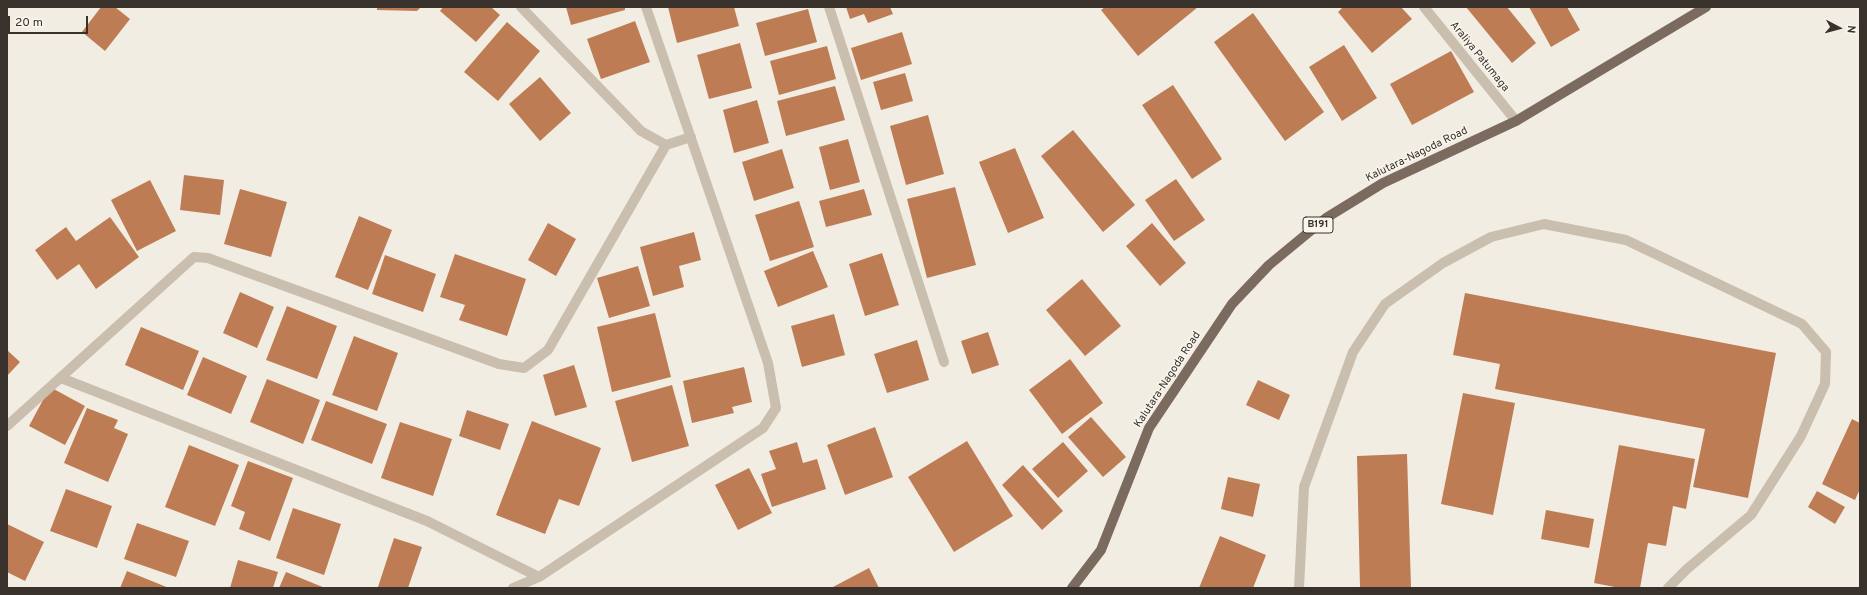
<!DOCTYPE html>
<html>
<head>
<meta charset="utf-8">
<style>
  body { margin:0 }
  #map { position:relative; width:1867px; height:595px; overflow:hidden; background:#f2ede2; font-family:Overpass,sans-serif }
  canvas { display:block }
  .frame { position:absolute; inset:0; border:8px solid #39322c; pointer-events:none }
  .north { position:absolute; left:1819px; top:8px; width:40px; height:40px; -webkit-text-stroke:3px #faf6ee; paint-order:stroke; rotate:96deg; font-size:11px; font-weight:700; line-height:16px; text-align:center; color:#39322c }
  .north::after { content:''; display:block; margin:auto; width:14px; height:18px; background:#39322c; clip-path:polygon(50% 0,100% 100%,50% 72%,0 100%) }
  .scale { position:absolute; left:8px; top:16px; width:80px; height:18px; box-sizing:border-box; border:2px solid #39322c; border-top:0; padding-left:5px; font-size:12px; line-height:14px; white-space:nowrap; color:#39322c; -webkit-text-stroke:3px #faf6ee; paint-order:stroke }
</style>
</head>
<body>
<div id="map">
<canvas width="1867" height="595"></canvas>
<div class="frame"></div>
<div class="north">N</div>
<div class="scale">20 m</div>
</div>
<script>
const g = document.querySelector('canvas').getContext('2d');
g.lineJoin = 'round';
function fill(path, color) { g.fillStyle = color; g.fill(path, 'evenodd'); }
const shape = rows => new Path2D(rows.map(r => 'M' + r).join(''));
function strokePath(path, color, width, dash) { g.strokeStyle = color; g.lineWidth = width; g.lineCap = dash ? 'butt' : 'round'; g.setLineDash(dash || []); g.stroke(path); }
function drawText(font, color, halo, rows, align = 'center') {
  g.font = font + ' Overpass,sans-serif'; g.lineWidth = 3; g.setLineDash([]); g.textBaseline = 'middle'; g.strokeStyle = halo; g.fillStyle = color; for (const [text, x, y, turn = 0] of rows) {
    g.save(); g.translate(x, y); g.rotate((+turn || 0) * Math.PI / 180); g.textAlign = isNaN(turn) ? turn : align; if (halo) g.strokeText(text, 0, 0); g.fillText(text, 0, 0); g.restore();
  }
}
fill(shape([
  [101,7,115,7,130,19,105,51,82,32],
  [377,7,421,7,417,11,377,10],
  [443,7,491,7,500,15,476,42,440,11],
  [566,7,625,7,625,10,571,25],
  [668,7,734,7,739,26,677,43],
  [846,7,890,7,893,14,868,23,864,14,850,19],
  [1105,7,1198,7,1138,56,1101,10],
  [1343,7,1401,7,1412,19,1372,53,1338,12],
  [1466,7,1507,7,1536,43,1512,63],
  [1529,7,1567,7,1580,30,1551,47],
  [808,9,817,42,765,56,756,23],
  [1253,13,1324,112,1285,141,1214,42],
  [635,21,650,62,601,79,587,39],
  [507,22,540,51,498,101,464,72],
  [902,32,912,64,861,80,851,48],
  [740,43,752,88,709,99,697,55],
  [1344,45,1377,98,1342,121,1309,67],
  [827,46,836,79,779,95,770,61],
  [1451,51,1474,92,1412,125,1390,84],
  [905,73,913,101,881,110,873,82],
  [540,77,571,113,540,141,509,104],
  [1173,85,1222,159,1192,179,1142,105],
  [835,86,845,120,786,136,777,101],
  [757,100,769,143,734,153,723,110],
  [928,115,944,174,906,185,890,126],
  [1073,130,1135,205,1103,232,1041,156],
  [848,139,860,182,830,190,819,147],
  [1015,148,1044,218,1008,233,979,162],
  [782,149,794,188,754,201,742,162],
  [184,175,224,180,220,215,180,210],
  [1176,179,1205,220,1174,241,1145,200],
  [150,180,176,231,137,251,111,200],
  [955,187,976,265,927,278,907,199],
  [240,189,287,202,271,257,224,244],
  [864,189,872,215,826,227,819,201],
  [799,201,814,247,770,261,755,215],
  [359,216,392,230,368,290,335,277],
  [110,217,139,257,96,289,79,264,57,280,35,250,66,227,76,241],
  [548,223,576,239,556,276,528,260],
  [1152,223,1186,263,1160,286,1126,246],
  [694,232,701,260,679,266,684,287,653,296,640,247],
  [813,251,828,287,778,307,764,271],
  [882,253,899,305,865,316,849,264],
  [455,254,526,279,507,336,459,320,465,305,440,297],
  [385,255,436,274,423,312,372,294],
  [638,266,650,306,609,318,597,278],
  [1082,279,1121,326,1085,356,1046,310],
  [240,292,274,307,257,348,223,333],
  [1465,293,1776,353,1748,498,1693,487,1705,429,1495,389,1500,364,1453,355],
  [287,306,337,326,317,379,266,360],
  [655,313,671,377,612,392,597,327],
  [834,314,845,355,802,367,791,326],
  [141,327,199,351,183,390,125,365],
  [988,332,999,365,972,374,961,341],
  [354,336,398,353,377,411,332,395],
  [917,340,929,380,887,393,874,354],
  [7,350,20,362,7,376],
  [203,357,247,376,231,414,187,395],
  [1070,359,1103,403,1062,434,1029,390],
  [574,365,587,407,555,416,543,375],
  [744,367,752,402,732,407,734,413,692,423,683,381],
  [267,379,320,400,303,444,250,422],
  [1258,380,1290,395,1279,420,1246,405],
  [672,385,689,446,632,462,615,401],
  [50,387,85,406,65,445,29,426],
  [1463,393,1515,403,1493,515,1441,504],
  [326,401,387,424,372,464,311,440],
  [87,408,118,420,114,428,128,434,108,482,64,463],
  [467,410,509,424,500,450,459,436],
  [1091,417,1126,457,1103,477,1068,437],
  [1852,419,1860,423,1860,489,1855,500,1822,484],
  [532,421,601,448,579,506,559,499,545,534,496,515],
  [400,422,452,439,433,496,381,478],
  [875,427,893,477,845,495,827,445],
  [967,441,1013,516,954,552,908,477],
  [797,442,803,463,817,459,826,489,772,507,761,474,776,469,769,451],
  [1063,442,1088,471,1058,498,1032,469],
  [189,445,239,465,215,526,165,507],
  [1619,445,1695,459,1686,509,1673,506,1666,546,1648,543,1640,588,1620,588,1594,583],
  [1407,454,1411,588,1360,588,1357,456],
  [248,461,293,478,270,541,239,529,245,512,231,506],
  [1023,465,1063,511,1042,530,1002,485],
  [749,468,772,513,738,530,715,485],
  [1228,477,1260,484,1253,517,1221,509],
  [66,489,112,506,97,548,50,531],
  [1817,491,1845,507,1835,524,1808,507],
  [293,508,341,524,324,575,276,558],
  [1546,510,1594,519,1589,548,1541,539],
  [137,523,189,541,176,577,124,559],
  [7,524,44,542,25,581,7,572],
  [1220,536,1266,555,1253,588,1199,588],
  [394,538,422,547,408,588,378,587],
  [238,560,278,572,273,588,230,588],
  [869,568,879,588,831,588],
  [127,571,169,588,120,588],
  [286,572,325,588,279,588]
]), '#be7c54');
strokePath(shape([
  [521,7,641,131,666,145,691,137],
  [829,7,944,362],
  [1424,7,1516,121],
  [61,378,427,521,539,577],
  [7,426,194,257,208,258,499,364,524,368,548,350,666,145],
  [513,588,539,577,763,428,776,408,768,363,646,7],
  [1299,588,1304,487,1353,352,1385,304,1443,263,1491,237,1544,224,1626,240,1802,324,1826,352,1825,384,1801,436,1751,515,1687,569,1668,588]
]), '#cabfae', 10);
strokePath(shape([
  [1072,588,1101,550,1149,428,1232,304,1269,265,1326,218,1383,183,1516,121,1706,7]
]), '#7a6b5e', 10);
for (const [x, y, w] of [
  [1318,225,30]
]) { const box = new Path2D(); box.roundRect(x - w / 2, y - 8, w, 16, 3); g.fillStyle = '#faf6ee'; g.fill(box); strokePath(box, '#39322c', 1); }
drawText('bold 10px', '#39322c', null, [
  ["B191",1318,225]
]);
drawText('11px', '#39322c', '#faf6ee', [
  ["Araliya Patumaga",1479,57,51],
  ["Kalutara-Nagoda Road",1417,155,-26],
  ["Kalutara-Nagoda Road",1168,380,-57]
]);
</script>
</body>
</html>
